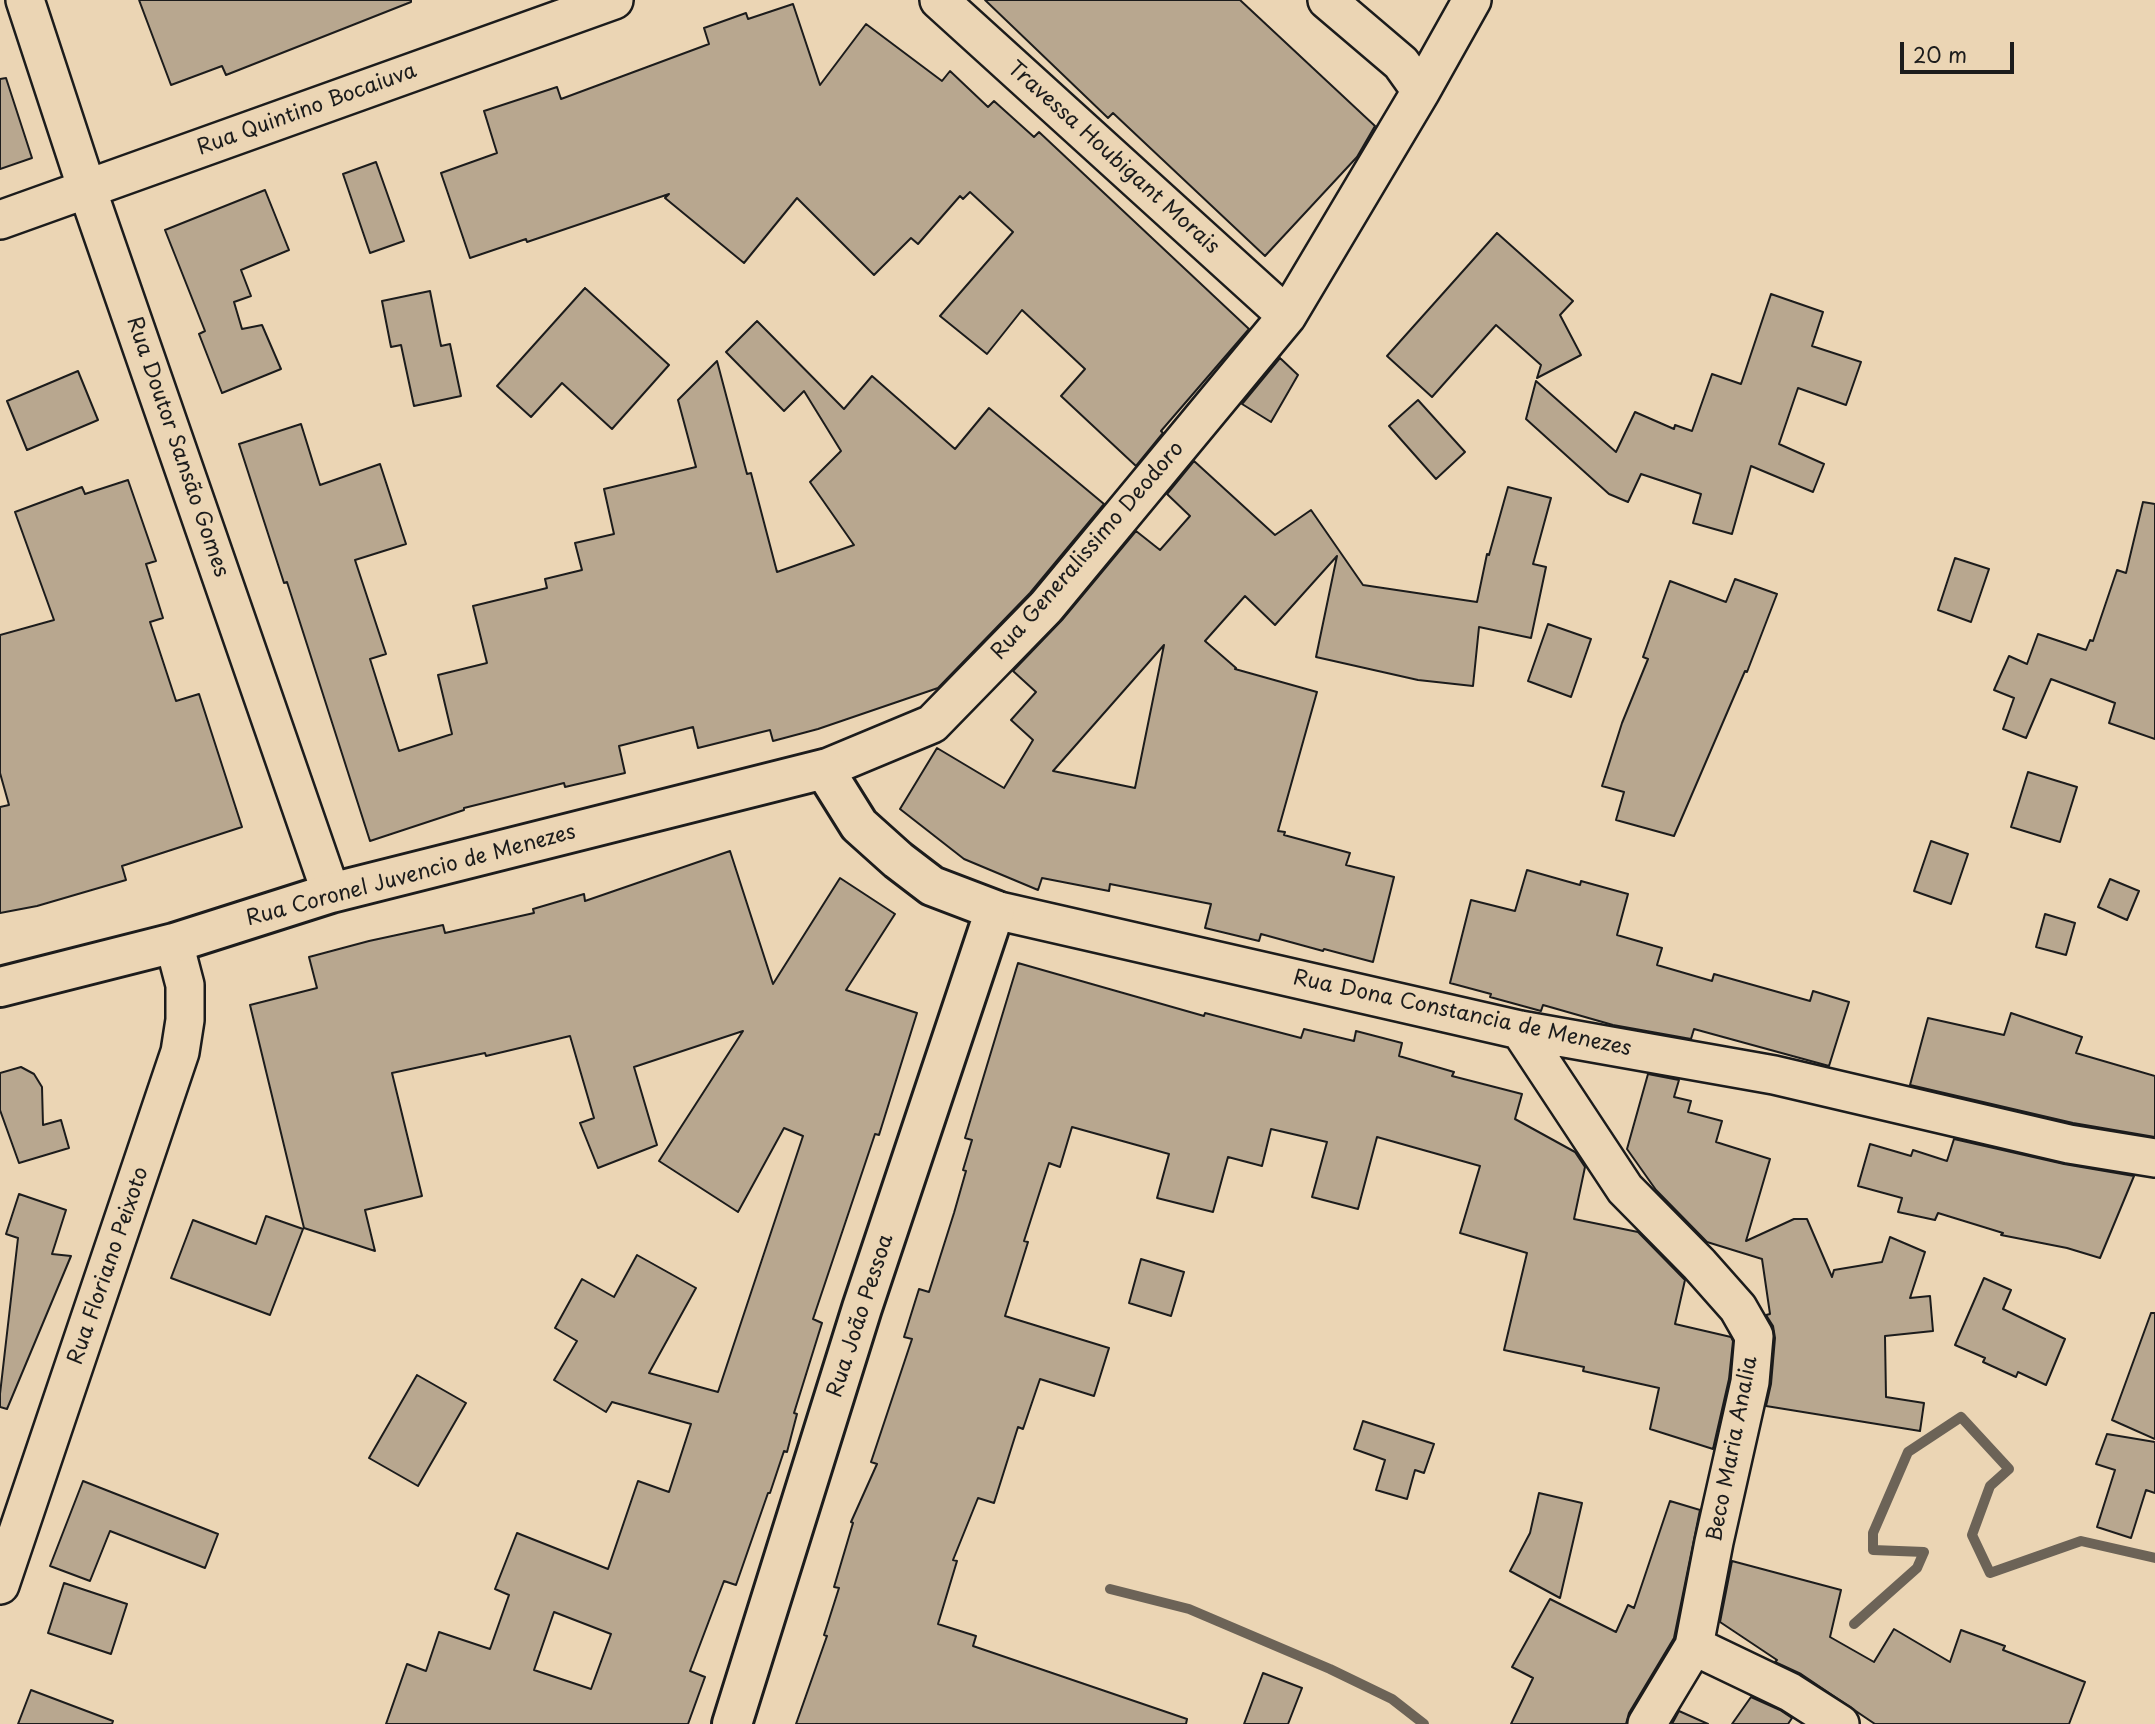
<!DOCTYPE html>
<html>
<head>
<meta charset="utf-8">
<style>
  body { margin:0 }
  #map { position:relative; width:2155px; height:1724px; overflow:hidden; background:#ebd5b4; font-family:"Playpen Sans",sans-serif }
  canvas { display:block }
  .scale { position:absolute; left:1900px; top:42px; width:114px; height:32px; box-sizing:border-box; border:4px solid #1c1c1c; border-top:0; padding-left:9px; font-size:21px; line-height:24px; white-space:nowrap; color:#1c1c1c; -webkit-text-stroke:5px #ebd5b4; paint-order:stroke }
</style>
</head>
<body>
<div id="map">
<canvas width="2155" height="1724"></canvas>
<div class="scale">20 m</div>
</div>
<script>
const g = document.querySelector('canvas').getContext('2d');
g.lineJoin = 'round';
const shape = rows => new Path2D(rows.map(r => 'M' + r).join(''));
function strokePath(path, color, width, dash) { g.strokeStyle = color; g.lineWidth = width; g.lineCap = dash ? 'butt' : 'round'; g.setLineDash(dash || []); g.stroke(path); }
function fill(path, color) { g.fillStyle = color; g.fill(path, 'evenodd'); }
function drawText(font, color, halo, rows, align = 'center') {
  g.font = font + ' "Playpen Sans",sans-serif'; g.lineWidth = 6; g.setLineDash([]); g.textBaseline = 'middle'; g.strokeStyle = halo; g.fillStyle = color; for (const [text, x, y, turn = 0] of rows) {
    g.save(); g.translate(x, y); g.rotate((+turn || 0) * Math.PI / 180); g.textAlign = isNaN(turn) ? turn : align; if (halo) g.strokeText(text, 0, 0); g.fillText(text, 0, 0); g.restore();
  }
}
strokePath(shape([
  [1110,1589,1189,1609,1330,1669,1392,1699,1424,1724],
  [1854,1624,1917,1568,1924,1552,1873,1550,1873,1533,1908,1452,1961,1417,2009,1469,1990,1486,1972,1535,1990,1573,2081,1541,2155,1558]
]), '#6c6357', 10);
const building = shape([
  [139,0,411,0,411,2,226,75,222,66,171,85,139,0],
  [985,0,1240,0,1375,126,1357,157,1265,256,1113,113,1108,118,985,0],
  [793,4,820,85,866,24,942,81,950,71,988,107,994,101,1034,137,1039,132,1249,329,1161,431,1163,433,1136,466,1061,396,1085,369,1022,310,987,354,940,316,1013,232,970,192,963,199,960,196,918,244,911,238,874,275,797,198,744,263,665,198,669,194,527,242,526,239,470,258,441,173,497,153,484,111,557,87,561,99,709,44,704,28,746,13,748,19,793,4],
  [6,78,32,158,0,169,0,79,6,78],
  [376,162,404,241,370,253,343,174,376,162],
  [265,190,289,250,241,270,251,296,234,302,242,329,262,325,281,369,222,393,199,334,205,331,165,230,265,190],
  [1497,233,1573,301,1560,315,1581,355,1537,378,1541,365,1496,325,1432,397,1387,356,1497,233],
  [585,288,669,365,612,429,562,383,531,417,497,386,585,288],
  [430,291,441,346,450,344,461,396,414,406,401,345,391,347,382,301,430,291],
  [1771,294,1823,312,1812,346,1861,362,1846,405,1798,388,1779,444,1824,464,1813,492,1751,466,1732,534,1693,523,1701,494,1641,474,1628,502,1609,494,1526,419,1536,381,1616,452,1635,412,1674,429,1675,425,1692,431,1712,374,1741,384,1771,294],
  [757,321,844,409,872,376,955,449,989,408,1104,504,1030,593,938,688,818,729,773,741,770,730,698,748,693,727,619,746,625,773,565,787,564,783,464,808,464,810,370,841,287,582,284,583,239,444,301,424,320,485,380,464,406,544,355,560,386,654,370,659,399,751,452,734,438,675,487,663,473,606,547,588,545,579,582,570,575,543,614,534,604,489,696,467,678,400,717,361,747,474,751,473,777,572,854,545,810,482,841,451,804,391,784,411,726,352,757,321],
  [1280,358,1298,375,1271,422,1242,404,1280,358],
  [78,371,98,420,27,450,7,401,78,371],
  [1418,400,1465,452,1436,479,1389,426,1418,400],
  [1194,461,1275,535,1311,510,1363,585,1477,602,1487,554,1489,555,1508,487,1551,498,1533,564,1546,567,1531,638,1479,627,1473,686,1418,680,1316,657,1337,556,1275,625,1245,596,1205,641,1236,668,1235,669,1317,692,1278,831,1285,832,1284,835,1350,853,1346,865,1394,877,1373,962,1324,949,1323,951,1261,934,1259,941,1205,928,1211,904,1110,884,1109,891,1042,878,1038,890,964,859,900,809,937,748,1004,788,1033,740,1011,720,1036,692,1013,671,1062,620,1136,531,1160,550,1190,516,1167,494,1194,461],
  [1164,645,1135,788,1053,771,1164,645],
  [128,480,156,561,146,564,163,618,150,622,176,701,199,694,242,827,122,866,126,880,37,906,0,913,0,807,9,805,0,773,0,635,54,620,15,512,82,487,85,494,128,480],
  [2143,502,2155,504,2155,739,2109,723,2115,703,2051,679,2026,738,2003,729,2014,698,1994,690,2009,656,2027,664,2038,634,2086,650,2090,640,2093,641,2117,570,2126,573,2143,502],
  [1955,558,1989,569,1971,622,1938,610,1955,558],
  [1735,579,1777,594,1747,672,1745,671,1674,836,1616,820,1624,792,1602,786,1622,723,1648,659,1643,657,1670,581,1726,602,1735,579],
  [1548,624,1591,639,1571,697,1528,681,1548,624],
  [2028,772,2077,787,2060,842,2011,827,2028,772],
  [1931,841,1968,854,1951,904,1914,891,1931,841],
  [730,851,773,984,840,878,895,914,846,990,917,1013,879,1135,875,1134,813,1319,822,1323,794,1413,797,1414,787,1452,784,1451,770,1493,768,1493,736,1585,724,1581,690,1671,705,1677,688,1724,386,1724,407,1664,426,1671,439,1632,490,1649,509,1595,495,1589,517,1533,608,1569,638,1481,669,1492,691,1424,612,1402,606,1412,554,1380,577,1341,555,1328,582,1279,614,1297,637,1255,696,1288,649,1373,718,1392,803,1136,784,1128,738,1212,659,1161,743,1031,634,1067,657,1145,598,1168,580,1123,594,1118,570,1036,486,1056,485,1053,392,1073,422,1196,365,1210,375,1251,304,1228,250,1005,317,988,309,957,369,941,443,925,445,933,534,913,533,909,584,894,585,901,730,851],
  [554,1612,611,1634,591,1689,534,1670,554,1612],
  [1527,870,1580,885,1581,881,1628,894,1617,935,1662,948,1657,965,1712,981,1714,974,1810,1001,1813,991,1849,1002,1829,1066,1694,1029,1691,1039,1613,1025,1543,1005,1541,1011,1490,997,1491,994,1450,983,1471,900,1515,911,1527,870],
  [2110,879,2139,891,2127,920,2098,907,2110,879],
  [2045,914,2075,923,2066,955,2036,947,2045,914],
  [1018,963,1204,1016,1205,1013,1301,1038,1304,1029,1354,1041,1356,1031,1402,1043,1399,1056,1454,1072,1452,1076,1522,1094,1515,1119,1575,1152,1585,1167,1574,1219,1638,1232,1685,1280,1675,1324,1731,1337,1733,1341,1729,1379,1713,1449,1650,1429,1659,1388,1583,1371,1584,1367,1504,1350,1527,1253,1460,1233,1480,1166,1377,1137,1358,1209,1312,1197,1327,1142,1271,1129,1262,1166,1228,1157,1213,1212,1157,1198,1169,1154,1072,1127,1060,1167,1049,1163,1024,1241,1028,1242,1005,1316,1109,1348,1094,1396,1040,1379,1023,1429,1018,1427,994,1503,978,1498,953,1560,957,1561,938,1624,976,1636,973,1646,1187,1719,1186,1724,796,1724,827,1636,824,1635,839,1588,834,1587,853,1523,851,1522,877,1464,871,1462,912,1339,904,1337,919,1289,929,1292,954,1213,966,1171,963,1170,972,1140,965,1138,1018,963],
  [2011,1013,2082,1037,2076,1053,2155,1076,2155,1137,2073,1123,1910,1085,1928,1018,2004,1035,2011,1013],
  [21,1067,34,1074,42,1087,43,1125,61,1120,69,1148,19,1163,0,1110,0,1073,21,1067],
  [1648,1074,1679,1080,1674,1097,1691,1101,1688,1112,1722,1121,1716,1142,1770,1159,1746,1241,1794,1219,1807,1219,1832,1277,1834,1270,1882,1262,1890,1237,1925,1252,1910,1298,1930,1296,1933,1331,1885,1336,1886,1397,1924,1403,1920,1431,1766,1406,1771,1384,1775,1338,1773,1326,1766,1315,1770,1314,1762,1259,1707,1242,1656,1190,1627,1149,1648,1074],
  [1954,1139,2064,1164,2134,1176,2100,1258,2067,1248,2001,1235,2003,1233,1938,1213,1935,1220,1898,1212,1902,1198,1858,1186,1870,1144,1911,1156,1913,1150,1947,1161,1954,1139],
  [19,1194,66,1210,52,1254,71,1256,7,1409,0,1407,0,1394,18,1238,6,1234,19,1194],
  [266,1216,303,1229,270,1315,171,1278,193,1220,256,1244,266,1216],
  [1141,1259,1184,1272,1171,1316,1129,1303,1141,1259],
  [1984,1278,2011,1290,2003,1309,2065,1339,2046,1385,2018,1372,2016,1377,1983,1362,1985,1358,1955,1345,1984,1278],
  [2151,1313,2155,1313,2155,1439,2112,1420,2151,1313],
  [417,1375,466,1403,418,1486,369,1458,417,1375],
  [1363,1421,1434,1444,1424,1473,1415,1470,1407,1499,1376,1490,1385,1460,1354,1449,1363,1421],
  [2107,1434,2155,1442,2155,1493,2146,1490,2131,1538,2097,1527,2115,1470,2096,1464,2107,1434],
  [83,1481,218,1534,205,1568,110,1531,90,1581,50,1566,83,1481],
  [1539,1493,1582,1503,1560,1598,1510,1571,1530,1533,1539,1493],
  [1670,1501,1700,1510,1674,1638,1629,1713,1626,1724,1511,1724,1533,1678,1512,1667,1550,1599,1616,1632,1628,1605,1634,1608,1670,1501],
  [1732,1561,1841,1590,1830,1637,1874,1662,1894,1629,1950,1662,1961,1630,2005,1646,2003,1650,2085,1682,2069,1724,1875,1724,1801,1674,1775,1662,1777,1660,1720,1622,1732,1561],
  [64,1583,127,1604,111,1654,48,1633,64,1583],
  [1263,1673,1302,1688,1288,1724,1244,1724,1263,1673],
  [31,1690,113,1721,112,1724,18,1724,31,1690],
  [1751,1697,1780,1710,1792,1718,1788,1724,1732,1724,1751,1697],
  [1679,1711,1708,1724,1672,1724,1679,1711]
]);
fill(building, '#b8a78f');
strokePath(building, '#1c1c1c', 2);
const street = shape([
  [25,0,87,189,331,893],
  [939,0,1287,316],
  [1327,0,1401,63,1421,91],
  [0,220,614,0],
  [824,769,932,724,1046,607,1287,316,1421,91,1472,0],
  [995,910,1520,1030,1774,1075,2069,1144,2155,1158],
  [1520,1030,1625,1189,1699,1264,1738,1308,1754,1336,1750,1382,1714,1542,1694,1646,1647,1724],
  [0,1585,180,1052,185,1020,185,985,174,943],
  [1694,1646,1790,1692,1840,1724]
]);
const secondary = shape([
  [0,987,174,943,331,893,824,769,859,825,898,860,932,886,995,910,862,1308,732,1724]
]);
strokePath(street, '#1c1c1c', 42);
strokePath(secondary, '#1c1c1c', 44);
strokePath(street, '#ebd5b4', 37);
strokePath(secondary, '#ebd5b4', 38);
drawText('21px', '#1c1c1c', '#ebd5b4', [
  ["Rua Quintino Bocaiuva",307,110,-20],
  ["Travessa Houbigant Morais",1113,158,42],
  ["Rua Doutor Sansão Gomes",177,447,71],
  ["Rua Generalissimo Deodoro",1088,551,-49],
  ["Rua Coronel Juvencio de Menezes",411,876,-15],
  ["Rua Dona Constancia de Menezes",1462,1014,12],
  ["Rua Floriano Peixoto",109,1266,-71],
  ["Rua João Pessoa",861,1316,-72],
  ["Beco Maria Analia",1733,1449,-79]
]);
</script>
</body>
</html>
